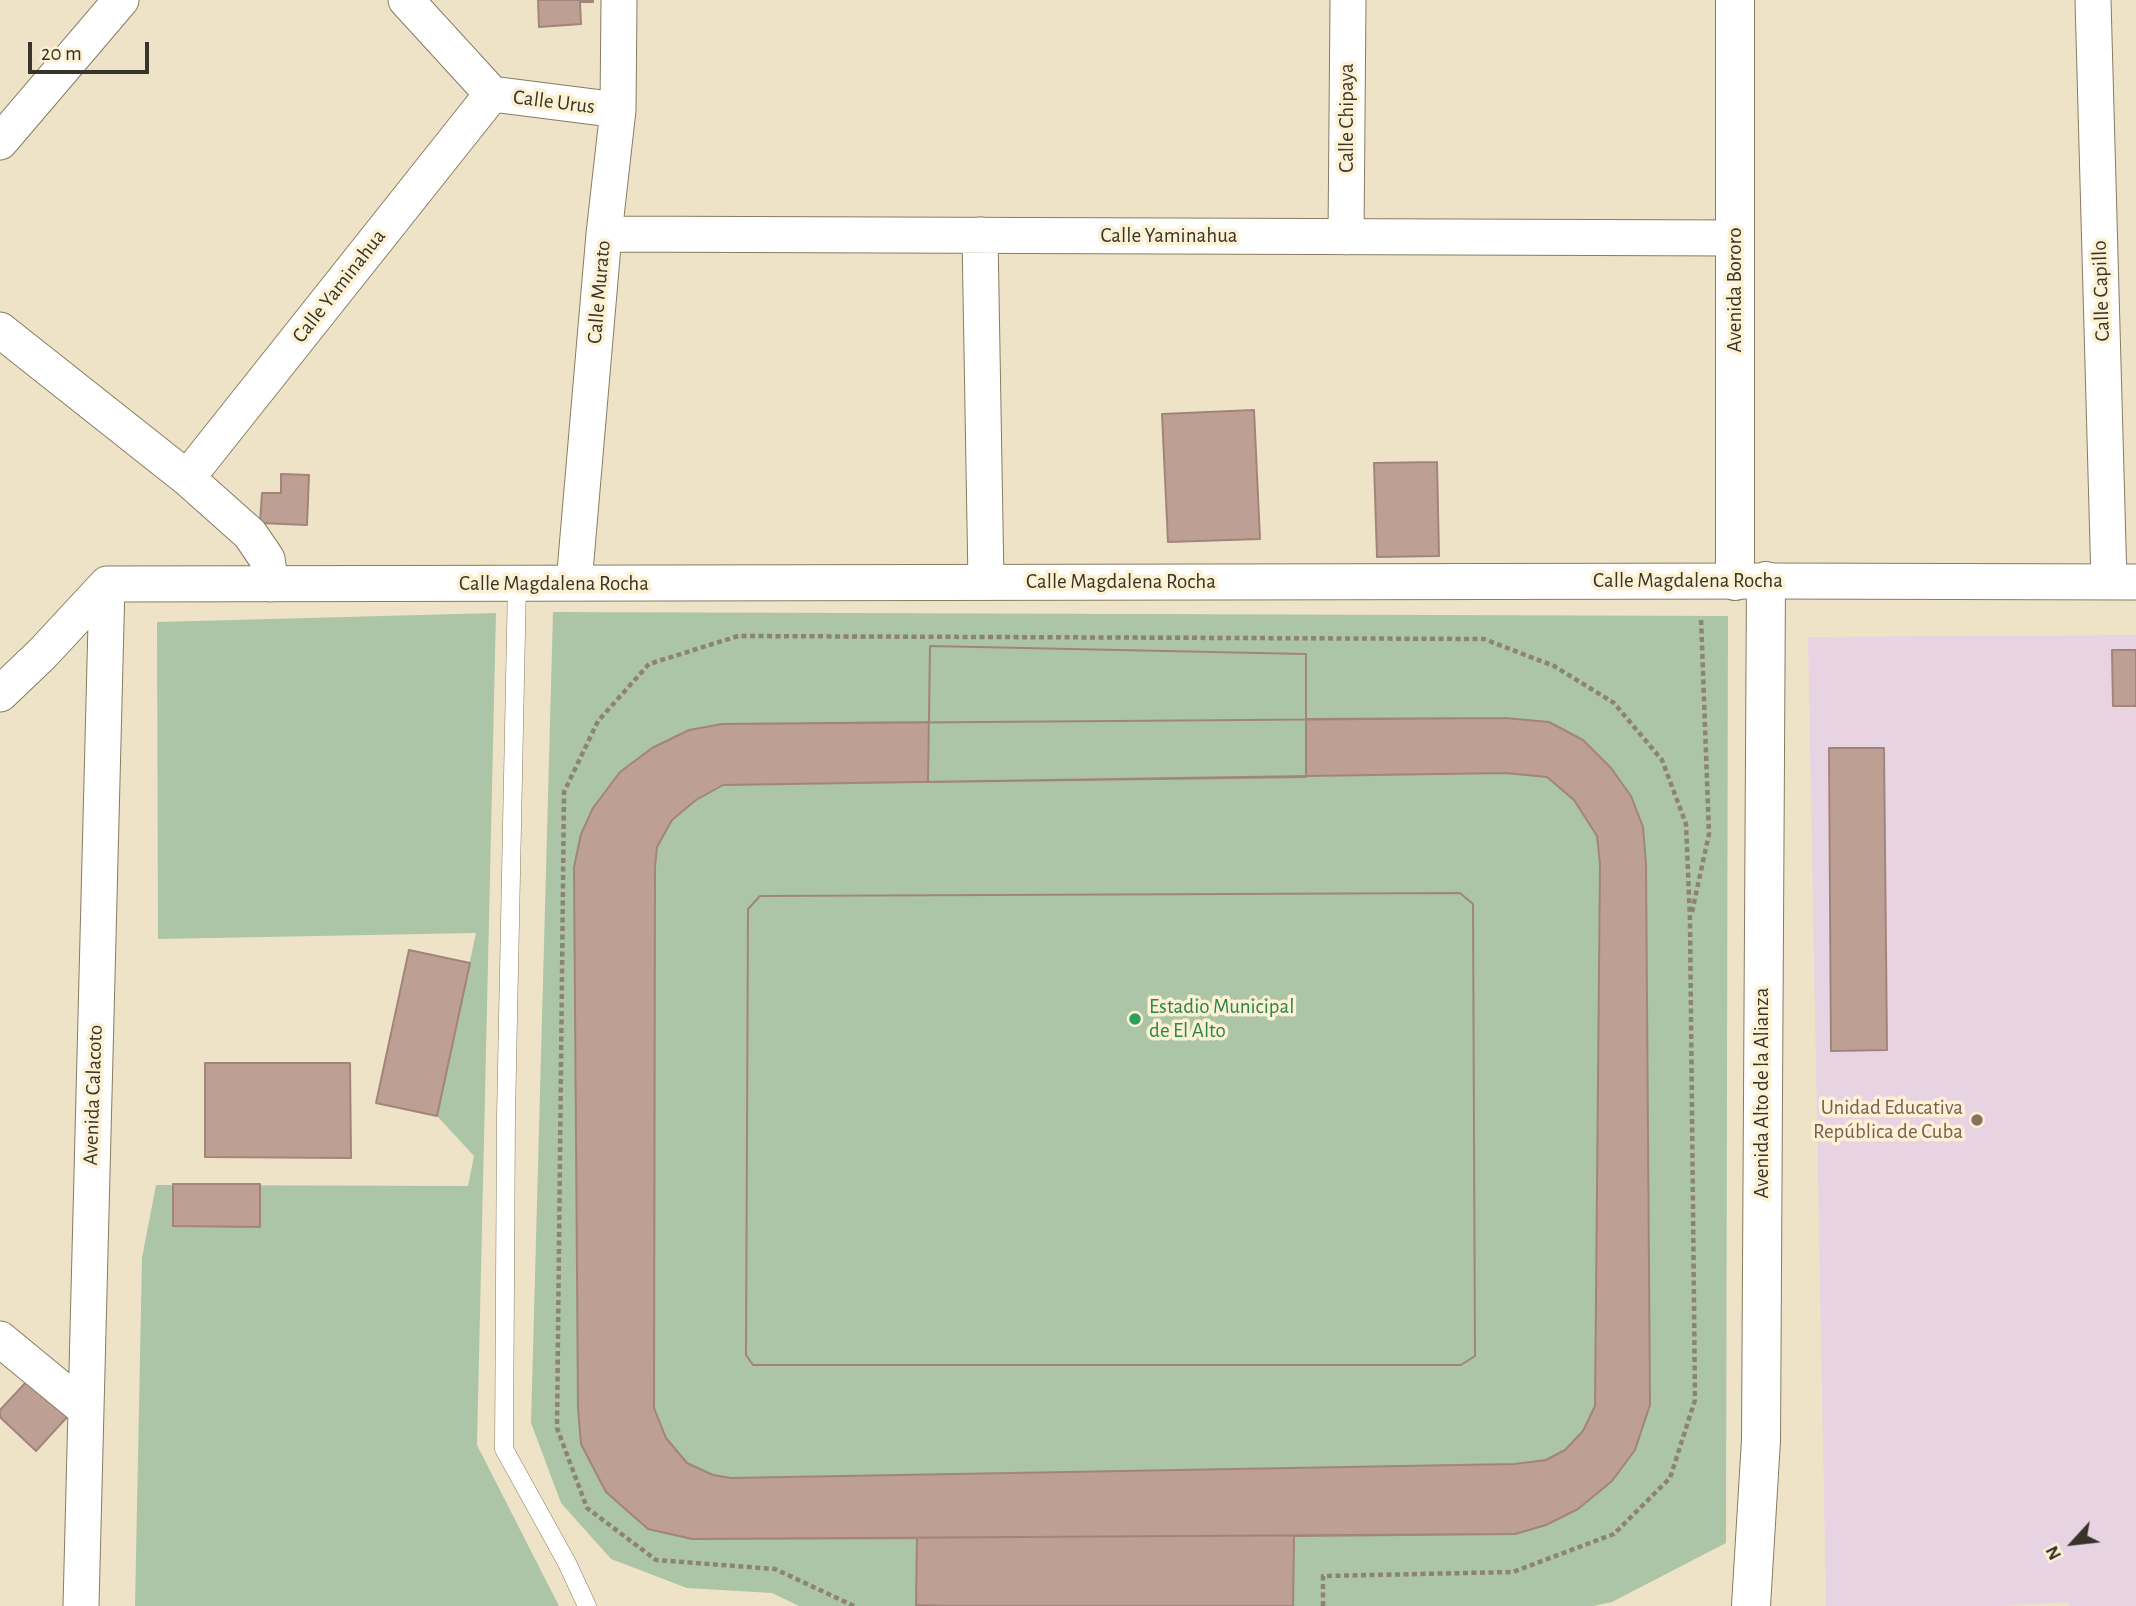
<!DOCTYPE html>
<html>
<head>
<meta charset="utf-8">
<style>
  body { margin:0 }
  #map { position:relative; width:2136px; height:1606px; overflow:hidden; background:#efe3c7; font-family:"Alegreya Sans",sans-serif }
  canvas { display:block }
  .north { position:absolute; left:2038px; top:1508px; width:70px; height:70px; -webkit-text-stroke:5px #fdf1d4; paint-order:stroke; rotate:243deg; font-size:19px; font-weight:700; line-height:28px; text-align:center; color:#393429 }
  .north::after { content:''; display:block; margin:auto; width:24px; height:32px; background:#393429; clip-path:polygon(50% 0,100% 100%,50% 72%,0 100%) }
  .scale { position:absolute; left:28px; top:42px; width:121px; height:32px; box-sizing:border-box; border:4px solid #393429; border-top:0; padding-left:9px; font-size:21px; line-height:24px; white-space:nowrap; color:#393429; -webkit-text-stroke:5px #fdf1d4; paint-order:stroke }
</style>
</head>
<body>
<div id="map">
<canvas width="2136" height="1606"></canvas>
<div class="north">N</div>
<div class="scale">20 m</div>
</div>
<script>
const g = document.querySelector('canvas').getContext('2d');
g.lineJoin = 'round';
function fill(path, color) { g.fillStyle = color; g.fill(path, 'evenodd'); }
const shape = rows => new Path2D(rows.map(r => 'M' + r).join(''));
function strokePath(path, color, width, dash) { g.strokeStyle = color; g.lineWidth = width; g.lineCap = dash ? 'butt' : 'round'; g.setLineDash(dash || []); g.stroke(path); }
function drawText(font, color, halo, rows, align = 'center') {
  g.font = font + ' "Alegreya Sans",sans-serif'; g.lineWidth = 7; g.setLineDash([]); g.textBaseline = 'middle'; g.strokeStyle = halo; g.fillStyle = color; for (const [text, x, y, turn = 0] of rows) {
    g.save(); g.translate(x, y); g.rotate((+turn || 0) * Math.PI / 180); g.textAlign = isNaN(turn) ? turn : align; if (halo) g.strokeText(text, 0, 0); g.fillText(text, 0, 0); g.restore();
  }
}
fill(shape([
  [2136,635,2136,1606,2069,1606,2068,1602,2001,1606,1826,1606,1808,637]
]), '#e8d3e2');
fill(shape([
  [553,612,1728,616,1726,1543,1612,1602,1593,1606,799,1606,772,1593,687,1588,611,1559,561,1503,531,1423],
  [496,613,477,1445,559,1606,135,1606,142,1258,156,1185,468,1186,474,1156,437,1116,476,933,158,939,157,622]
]), '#acc5a7');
const building = shape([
  [538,0,593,0,593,2,580,2,581,24,539,27,538,0],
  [1254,410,1260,539,1168,542,1162,414,1254,410],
  [1437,462,1439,556,1377,557,1374,463,1437,462],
  [281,474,309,475,307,525,260,523,262,493,281,493,281,474],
  [930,646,1306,654,1306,719,1505,718,1549,722,1583,740,1611,768,1631,796,1643,827,1646,864,1650,1405,1635,1450,1612,1481,1578,1509,1546,1525,1515,1534,1294,1536,1293,1606,950,1606,916,1605,917,1538,692,1539,648,1529,606,1492,581,1444,578,1408,574,867,581,834,593,808,620,772,652,748,689,730,722,724,929,722,930,646],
  [1460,893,1473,904,1475,1356,1461,1365,753,1365,746,1355,748,909,760,896,1460,893],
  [930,646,1306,654,1306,777,928,782,930,646],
  [2112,650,2136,650,2136,706,2113,706,2112,650],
  [1505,718,1549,722,1583,740,1611,768,1631,796,1643,827,1646,864,1650,1405,1635,1450,1612,1481,1578,1509,1546,1525,1515,1534,692,1539,648,1529,606,1492,581,1444,578,1408,574,867,581,834,593,808,620,772,652,748,689,730,722,724,1505,718],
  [1460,893,1473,904,1475,1356,1461,1365,753,1365,746,1355,748,909,760,896,1460,893],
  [1505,718,1549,722,1583,740,1611,768,1631,796,1643,827,1646,864,1650,1405,1635,1450,1612,1481,1578,1509,1546,1525,1515,1534,692,1539,648,1529,606,1492,581,1444,578,1408,574,867,581,834,593,808,620,772,652,748,689,730,722,724,1505,718],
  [1505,773,1547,777,1574,800,1597,836,1600,864,1595,1406,1583,1431,1565,1450,1546,1460,1514,1464,731,1478,713,1475,687,1463,666,1438,654,1408,655,867,657,847,672,820,696,800,723,785,1505,773],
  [1829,748,1884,748,1887,1050,1831,1051,1829,748],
  [409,950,470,963,437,1116,376,1103,409,950],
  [205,1063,350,1063,351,1158,205,1157,205,1063],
  [173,1184,260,1184,260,1227,173,1226,173,1184],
  [29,1379,68,1416,36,1451,0,1417,0,1410,29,1379]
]);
fill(building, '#bd9f94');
strokePath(building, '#a2857a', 2);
const lane = shape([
  [517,584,506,1115,504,1449,567,1563,587,1606]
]);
const street = shape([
  [406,0,492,94,618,110],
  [2093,0,2109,582],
  [0,142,121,0],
  [604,234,1735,238],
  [980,235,986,582],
  [1346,237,1348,0],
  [0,330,187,478,250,534,267,559,271,584],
  [187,478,492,94],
  [574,583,604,234,618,110,619,0],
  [107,584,1766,581,2136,582],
  [0,694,42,654,107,584],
  [0,1339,85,1409],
  [81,1606,107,584]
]);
const secondary = shape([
  [1735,0,1735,581],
  [1751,1606,1761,1440,1766,581]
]);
strokePath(lane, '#877c62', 19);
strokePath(street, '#877c62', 37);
strokePath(secondary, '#877c62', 40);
strokePath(shape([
  [1692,912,1709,834,1701,618],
  [854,1606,775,1569,656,1560,587,1508,557,1428,564,792,598,721,649,664,738,636,1484,639,1554,666,1614,703,1662,760,1686,824,1690,920,1695,1400,1670,1478,1614,1534,1513,1572,1323,1576,1323,1606]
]), '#8c8471', 4.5, [5, 3.5]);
strokePath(lane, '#fff', 18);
strokePath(street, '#fff', 35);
strokePath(secondary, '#fff', 38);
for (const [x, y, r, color] of [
  [1135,1019,7,"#2e9e5b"],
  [1977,1120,7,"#8d6e63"]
]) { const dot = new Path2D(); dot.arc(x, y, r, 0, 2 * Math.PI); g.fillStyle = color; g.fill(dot); strokePath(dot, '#fdf1d4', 2.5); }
drawText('21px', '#393429', '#fdf1d4', [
  ["Calle Urus",554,102,7],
  ["Calle Chipaya",1347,118,-90],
  ["Calle Yaminahua",1169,236],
  ["Calle Yaminahua",339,286,-52],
  ["Avenida Bororo",1735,290,-90],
  ["Calle Capillo",2101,291,-92],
  ["Calle Murato",599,292,-85],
  ["Calle Magdalena Rocha",1688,581],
  ["Calle Magdalena Rocha",1121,582],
  ["Calle Magdalena Rocha",554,584],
  ["Avenida Alto de la Alianza",1762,1093,-90],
  ["Avenida Calacoto",93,1095,-88]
]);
drawText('21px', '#27864d', '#fdf1d4', [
  ["Estadio Municipal",1149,1007],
  ["de El Alto",1149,1031]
], 'left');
drawText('21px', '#785e54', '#fdf1d4', [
  ["Unidad Educativa",1963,1108],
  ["República de Cuba",1963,1132]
], 'right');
</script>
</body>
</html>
